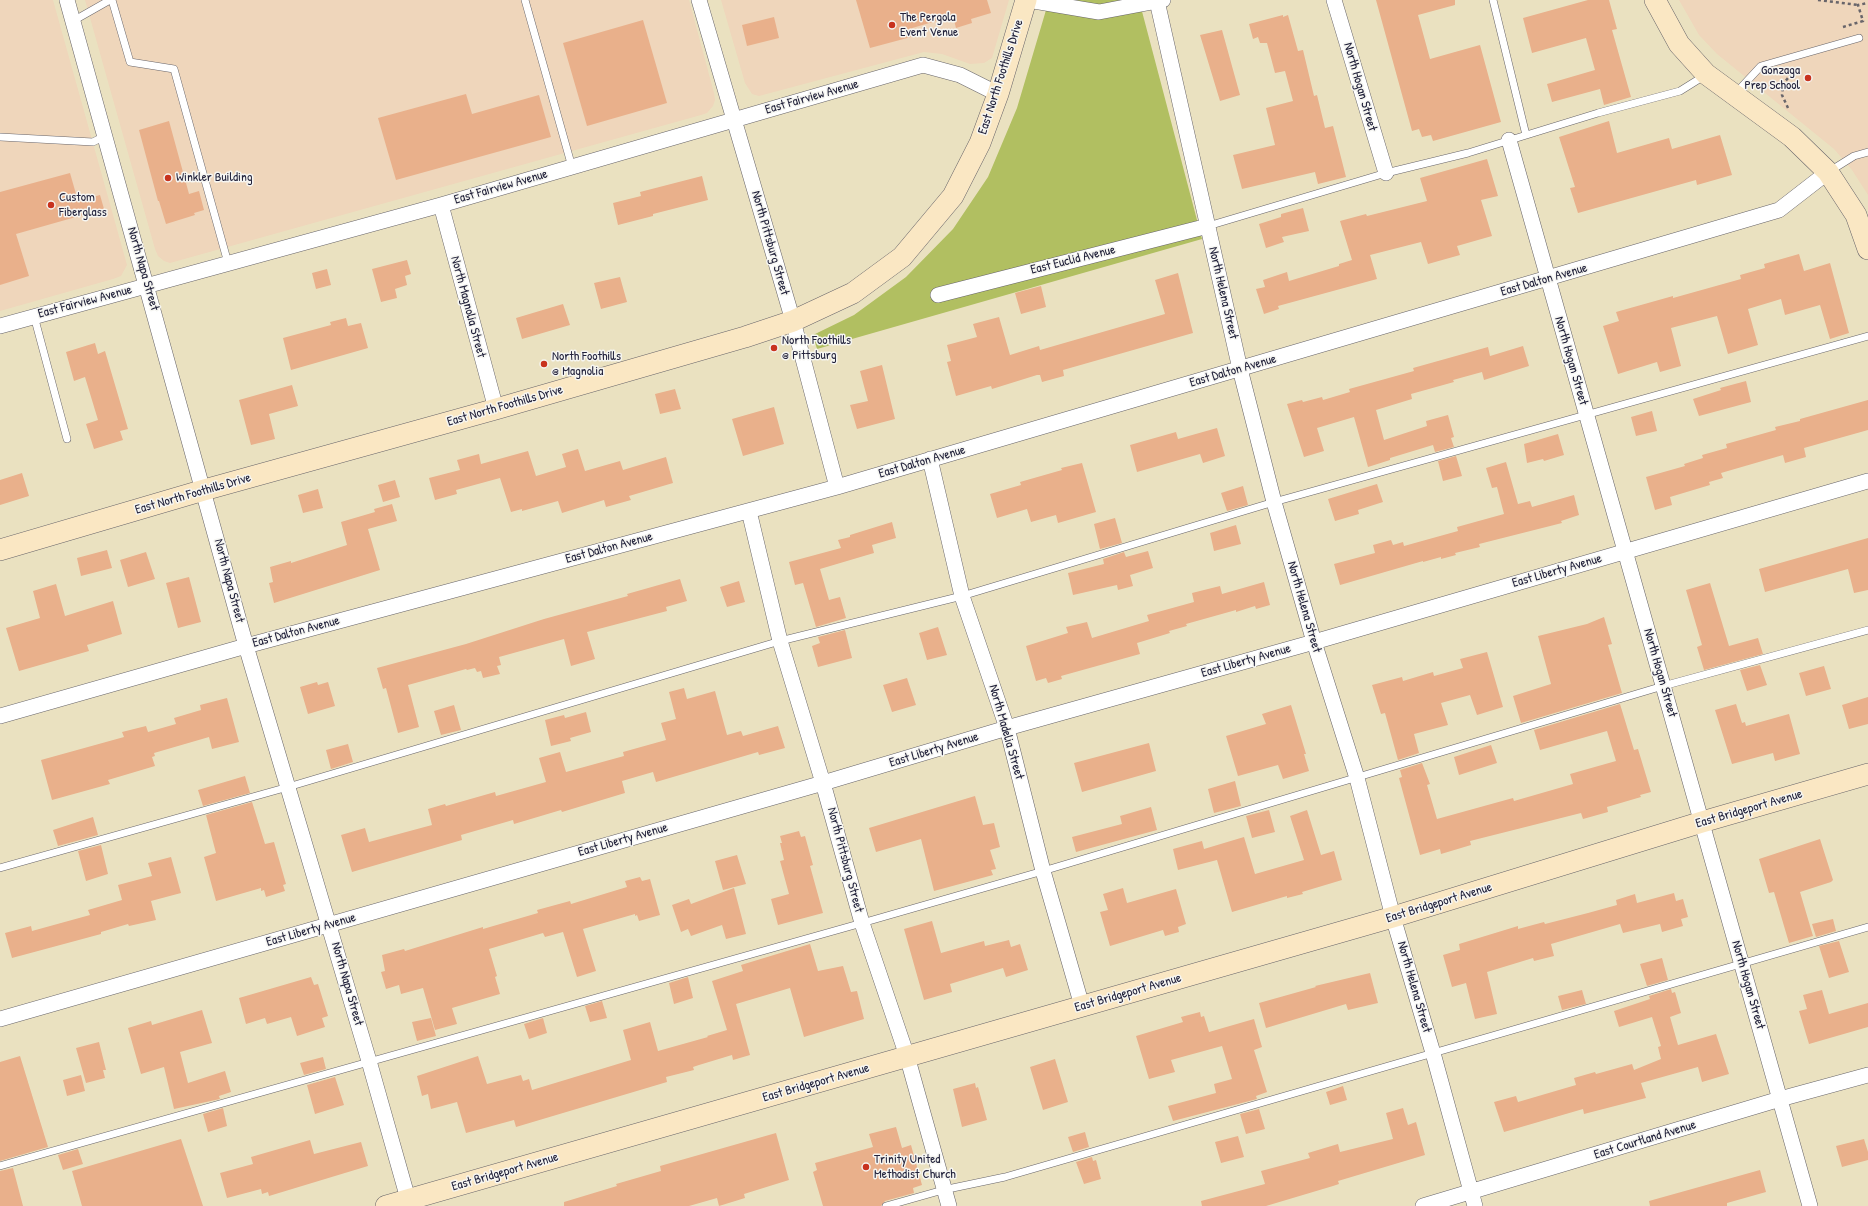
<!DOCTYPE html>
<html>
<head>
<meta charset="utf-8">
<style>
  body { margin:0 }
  canvas { display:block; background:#eae1c0 }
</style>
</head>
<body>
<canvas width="1868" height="1206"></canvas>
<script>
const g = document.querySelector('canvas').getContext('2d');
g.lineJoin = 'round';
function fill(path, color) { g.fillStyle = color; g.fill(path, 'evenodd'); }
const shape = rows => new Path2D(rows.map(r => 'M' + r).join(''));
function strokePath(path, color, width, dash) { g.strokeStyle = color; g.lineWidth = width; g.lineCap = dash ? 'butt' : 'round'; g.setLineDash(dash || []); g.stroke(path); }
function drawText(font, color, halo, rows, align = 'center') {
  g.font = font + ' "Patrick Hand",sans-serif'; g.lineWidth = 3; g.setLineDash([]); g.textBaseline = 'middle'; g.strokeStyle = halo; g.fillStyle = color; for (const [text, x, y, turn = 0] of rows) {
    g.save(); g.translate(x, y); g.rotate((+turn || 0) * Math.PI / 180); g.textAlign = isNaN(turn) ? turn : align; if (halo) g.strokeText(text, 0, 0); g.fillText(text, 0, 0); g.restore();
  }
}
fill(shape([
  [0,0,53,0,127,265,121,276,113,279,0,311],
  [85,0,689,0,714,93,715,100,713,106,707,113,701,115,170,263,164,261,158,256,155,249],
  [721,0,1009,0,992,58,984,63,970,64,942,54,924,52,759,96,752,94,745,83],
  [1679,0,1868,0,1868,195,1852,170,1834,149,1717,54,1699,35]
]), '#efd6bb');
fill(shape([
  [1049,0,1139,0,1202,239,817,349,813,335,854,315,906,277,953,229,988,177,1017,108]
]), '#b1bf61');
fill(shape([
  [856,0,987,0,991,13,971,19,972,23,956,28,953,16,909,29,911,37,870,48],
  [1376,0,1455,0,1455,5,1418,15,1430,59,1480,45,1501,122,1433,141,1431,135,1422,137,1419,129,1412,131],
  [1588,0,1609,0,1617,29,1612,30,1631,97,1604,105,1600,89,1552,102,1547,84,1595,70,1586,38,1532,53,1523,18],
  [1283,15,1283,17,1288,15,1298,51,1303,50,1314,96,1317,95,1325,128,1333,126,1346,177,1318,184,1315,172,1242,189,1233,155,1275,145,1266,108,1293,101,1285,71,1275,73,1267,43,1260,43,1258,37,1253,39,1249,24],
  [774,17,779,38,747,46,742,25],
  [643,20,667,103,587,126,563,43],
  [1222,30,1240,95,1220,101,1200,35],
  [466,94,472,114,539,95,551,137,396,180,378,118],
  [169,121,189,194,199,191,204,210,194,213,195,215,166,224,159,201,158,201,139,130],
  [1609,121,1617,153,1669,138,1672,149,1720,135,1732,175,1697,185,1696,180,1578,213,1570,188,1575,187,1559,137],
  [1487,159,1498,196,1481,200,1492,236,1457,246,1460,255,1428,264,1421,242,1370,255,1377,279,1278,306,1279,309,1264,314,1256,289,1265,287,1263,280,1287,272,1289,281,1339,266,1339,264,1352,260,1340,221,1366,214,1367,216,1427,201,1420,178],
  [70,173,78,201,100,195,104,209,16,234,29,276,0,285,0,192],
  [702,176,708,200,653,214,653,216,618,225,613,203,641,196,640,192],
  [1303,208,1309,231,1282,237,1284,242,1266,248,1259,224,1281,217,1281,214],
  [1799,254,1804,271,1830,263,1849,333,1830,339,1820,305,1785,315,1781,299,1748,309,1758,345,1728,354,1717,316,1671,328,1681,366,1660,372,1657,362,1618,374,1603,326,1619,321,1616,312,1673,296,1673,298,1741,279,1740,275,1765,268,1764,264],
  [407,260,411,274,405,276,407,285,395,289,397,298,381,302,372,269],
  [327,269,331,285,316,289,312,273],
  [1178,273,1193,333,1063,370,1064,376,1042,382,1040,375,1037,375,992,389,991,386,956,396,947,362,951,361,947,345,977,337,973,324,999,317,1010,355,1039,346,1040,350,1165,314,1155,280],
  [620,277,627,302,601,309,594,283],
  [1041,286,1046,307,1021,314,1015,293],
  [563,304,570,325,522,339,516,318],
  [346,318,348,326,361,323,368,348,291,370,283,338,331,325,330,322],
  [95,343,98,354,105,351,128,429,120,431,123,440,94,449,86,424,98,420,85,377,74,381,66,352],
  [1523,346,1529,366,1484,380,1482,372,1453,380,1454,382,1411,394,1412,399,1376,410,1384,440,1427,426,1426,421,1448,415,1454,437,1451,438,1454,447,1435,452,1433,445,1390,458,1390,460,1368,467,1354,417,1317,428,1324,451,1304,457,1287,404,1302,400,1303,402,1322,397,1323,400,1350,392,1349,389,1414,371,1413,368,1488,347,1490,356],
  [882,365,895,419,857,429,850,405,868,401,860,371],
  [1746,381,1751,402,1699,416,1693,399,1721,390,1720,388],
  [292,385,298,406,269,414,275,439,251,445,239,400],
  [675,389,681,409,660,414,655,394],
  [1868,400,1868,430,1804,448,1806,457,1785,463,1783,455,1721,473,1723,478,1709,482,1710,485,1670,497,1672,505,1655,510,1646,477,1685,466,1684,464,1703,458,1702,455,1727,448,1726,444,1776,430,1775,427,1800,421,1800,419],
  [774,407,784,444,743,456,732,419],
  [1652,411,1657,431,1636,436,1631,417],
  [1217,428,1225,456,1203,463,1200,454,1137,472,1130,445,1176,432,1178,439],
  [1558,434,1564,455,1544,461,1543,459,1527,463,1524,444],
  [578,449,585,471,620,461,623,470,666,457,673,483,629,496,631,500,606,507,604,500,562,513,558,501,522,511,522,509,511,512,500,478,456,490,457,494,435,500,429,478,460,470,457,460,479,454,481,464,528,451,536,476,566,467,562,454],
  [1456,456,1462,476,1443,481,1438,461],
  [1506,462,1518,504,1530,501,1532,507,1574,495,1579,515,1561,521,1562,523,1479,544,1480,547,1455,553,1456,555,1441,559,1441,557,1423,562,1423,561,1340,585,1334,564,1375,553,1373,545,1391,540,1393,545,1403,542,1404,546,1458,531,1457,527,1504,514,1497,487,1492,488,1486,468],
  [1082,463,1096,512,1058,523,1056,515,1031,522,1027,509,997,518,990,494,1021,485,1020,482,1062,470,1061,468],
  [22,473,29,496,0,505,0,480],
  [395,480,400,497,383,502,378,485],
  [1377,484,1383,502,1358,510,1359,514,1335,521,1328,499],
  [1243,486,1248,505,1227,511,1221,493],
  [318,489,323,508,303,513,298,495],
  [392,504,397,521,368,529,380,570,274,603,269,583,273,582,270,567,291,561,291,563,347,545,341,522,375,512,374,509],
  [1115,518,1122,543,1100,549,1094,524],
  [892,522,896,538,872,545,874,553,820,569,829,600,840,597,846,618,816,627,803,583,795,585,789,562,841,548,838,540,850,537,850,535],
  [1236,525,1241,544,1214,551,1210,533],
  [1868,538,1868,590,1854,593,1848,569,1765,592,1759,569],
  [107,550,112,568,81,576,77,558],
  [1148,551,1153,568,1130,575,1133,586,1118,590,1117,585,1073,595,1068,573,1104,564,1103,559,1124,552,1126,557],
  [146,552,155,579,128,587,120,560],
  [189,577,201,622,178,628,166,583],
  [680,579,687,601,666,607,667,611,587,632,595,659,571,666,564,639,499,657,501,665,497,666,500,674,483,678,481,671,477,672,475,668,467,670,466,669,408,685,419,727,398,733,386,688,383,689,377,668,466,644,544,619,628,596,627,594],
  [739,581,745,602,727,607,720,587],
  [1264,582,1270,605,1256,609,1255,606,1236,612,1236,610,1186,624,1187,626,1169,631,1170,633,1137,643,1140,654,1061,676,1062,679,1048,683,1046,678,1036,681,1026,646,1068,633,1066,627,1087,622,1092,638,1149,621,1147,615,1194,602,1192,593,1220,586,1222,594],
  [1710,583,1729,646,1758,638,1763,654,1704,670,1697,647,1702,645,1686,590],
  [56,584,65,616,113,601,122,634,87,645,89,651,19,671,6,628,40,618,33,591],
  [1604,617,1612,644,1608,645,1622,693,1521,723,1513,696,1551,684,1538,636,1587,624],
  [938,627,947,655,927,660,919,633],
  [845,630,852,658,818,667,812,646,820,643,818,637],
  [1487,652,1503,707,1477,715,1470,695,1441,703,1448,725,1414,734,1419,753,1398,760,1385,713,1381,714,1372,685,1402,677,1403,681,1433,672,1434,676,1463,668,1460,659],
  [1760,665,1767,685,1747,691,1740,670],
  [1824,666,1831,689,1806,696,1799,673],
  [907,678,916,705,892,712,883,685],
  [317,682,318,685,328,682,335,706,308,714,300,687],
  [684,688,687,699,715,691,727,735,741,731,743,736,778,726,785,748,759,755,758,752,656,782,653,772,622,781,625,793,562,812,561,810,514,824,513,820,461,835,462,840,352,872,341,835,365,828,369,842,432,825,428,809,445,804,446,806,495,792,496,796,546,782,539,758,560,752,566,772,624,756,623,752,666,740,661,723,676,719,669,692],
  [1868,697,1868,724,1849,729,1842,705],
  [227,698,239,742,212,749,209,737,154,753,155,756,152,757,155,766,108,780,110,784,52,800,41,760,124,737,122,732,146,726,148,732,176,724,174,718,201,710,200,705],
  [1620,704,1634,750,1638,749,1651,792,1640,795,1641,797,1607,807,1608,812,1583,819,1581,813,1470,841,1471,845,1441,854,1440,849,1420,855,1399,778,1402,777,1400,770,1422,763,1430,784,1427,785,1437,819,1513,798,1514,801,1573,784,1570,774,1616,761,1607,731,1540,750,1534,730],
  [1736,704,1742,723,1745,722,1746,726,1789,714,1800,754,1775,761,1773,753,1732,764,1715,710],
  [454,705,461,730,441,735,434,711],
  [1291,705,1306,754,1304,754,1309,771,1283,779,1278,765,1238,776,1226,736,1266,724,1262,714],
  [586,712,591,732,570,738,571,741,551,746,545,720,564,715,565,718],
  [1149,743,1156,771,1082,792,1074,763],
  [348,744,353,762,331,769,326,750],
  [1491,745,1497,763,1459,775,1454,757],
  [245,776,250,793,203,806,198,790],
  [1235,781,1241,806,1214,813,1208,789],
  [975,796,983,825,994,823,1000,847,990,850,996,869,991,870,993,875,934,891,921,839,876,852,869,828],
  [252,802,265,844,274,842,286,884,283,885,285,891,266,897,264,890,261,891,261,888,216,901,204,857,216,853,206,815],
  [1151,807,1157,830,1076,852,1072,837,1122,824,1120,816],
  [1269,810,1275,832,1252,838,1246,816],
  [1307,810,1321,855,1334,851,1342,880,1302,892,1303,894,1287,898,1287,896,1232,912,1217,860,1178,870,1173,849,1202,841,1204,849,1244,837,1255,874,1304,860,1290,816],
  [93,817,98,835,58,846,53,830],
  [799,831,801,837,805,836,813,865,810,866,823,913,778,925,771,899,789,894,780,861,784,860,780,843,782,843,780,836],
  [1820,839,1833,880,1831,882,1800,892,1813,936,1789,943,1774,892,1769,893,1759,859],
  [101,845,108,874,86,881,78,851],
  [737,855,746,884,723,890,715,861],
  [171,857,181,893,151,901,156,920,129,926,128,924,101,932,101,934,12,958,5,933,31,926,32,931,90,915,88,910,122,900,118,885,152,876,148,863],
  [640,877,642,881,650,879,660,915,639,921,637,915,635,916,635,914,583,929,596,971,577,977,563,932,545,937,543,933,489,949,497,976,495,977,500,994,452,1008,457,1024,435,1030,423,988,401,994,399,985,386,989,381,972,385,971,382,955,404,949,405,951,483,927,483,929,538,913,537,910,570,901,571,904,627,887,625,881],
  [734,888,746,934,726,939,722,925,691,936,688,929,681,932,672,905,689,899,691,904],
  [1123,888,1127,903,1176,889,1186,924,1178,927,1179,932,1165,936,1163,930,1110,946,1100,912,1108,910,1103,894],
  [1674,893,1676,901,1683,899,1688,917,1681,919,1683,926,1662,932,1660,924,1623,933,1620,924,1551,944,1554,956,1534,961,1533,958,1487,972,1497,1014,1475,1019,1466,983,1452,987,1443,955,1460,950,1459,944,1518,926,1518,929,1544,922,1545,924,1588,913,1617,905,1616,900,1635,894,1637,903],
  [1833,919,1836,931,1816,937,1812,924],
  [932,921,941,953,984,941,985,946,1009,940,1011,947,1020,944,1028,970,1006,977,1003,968,950,984,952,992,924,1000,904,929],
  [1839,941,1849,972,1829,978,1819,946],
  [810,944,818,971,843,966,851,992,857,991,864,1019,804,1037,790,988,736,1004,750,1055,733,1060,732,1055,699,1065,693,1067,694,1070,666,1077,667,1082,516,1127,514,1120,466,1133,457,1102,431,1109,428,1094,422,1096,417,1076,478,1056,487,1084,521,1075,523,1081,529,1079,532,1090,631,1060,623,1030,650,1022,658,1051,708,1037,707,1036,727,1030,712,981,743,971,741,965],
  [1662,958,1668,980,1647,986,1640,964],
  [1370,973,1378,1003,1348,1010,1346,1004,1266,1028,1259,1003,1316,987,1315,986],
  [311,977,314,985,318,984,328,1016,322,1018,325,1027,297,1036,291,1017,267,1024,265,1018,246,1024,239,998],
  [688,977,693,998,674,1004,669,983],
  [1671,989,1672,993,1675,992,1681,1013,1670,1017,1678,1045,1716,1034,1729,1074,1702,1082,1698,1067,1641,1083,1646,1098,1584,1114,1583,1109,1504,1132,1494,1102,1516,1096,1518,1102,1576,1085,1574,1078,1595,1072,1596,1074,1632,1064,1634,1070,1661,1059,1658,1047,1661,1046,1652,1017,1619,1027,1614,1011,1650,999,1649,996],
  [1582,990,1586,1004,1562,1010,1558,996],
  [1822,990,1829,1014,1868,1003,1868,1027,1809,1044,1799,1011,1807,1009,1803,995],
  [602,1001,607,1018,590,1022,585,1006],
  [202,1010,212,1043,180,1052,188,1083,225,1071,231,1092,219,1096,220,1099,174,1109,164,1067,141,1074,128,1028,151,1021,152,1025],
  [1200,1012,1201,1017,1204,1016,1209,1032,1254,1019,1262,1047,1254,1050,1267,1092,1256,1096,1257,1099,1173,1121,1168,1106,1216,1093,1214,1084,1232,1079,1222,1046,1171,1060,1175,1072,1149,1079,1136,1036,1183,1022,1181,1017],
  [431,1018,436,1036,417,1041,412,1022],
  [543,1018,547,1033,529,1039,524,1024],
  [99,1042,106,1070,103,1070,105,1078,86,1083,76,1048],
  [20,1056,48,1147,0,1161,0,1062],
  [323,1057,326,1069,304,1075,300,1063],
  [1055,1059,1068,1102,1043,1110,1030,1067],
  [81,1075,85,1091,67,1096,63,1080],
  [335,1077,344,1105,315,1114,307,1085],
  [975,1083,976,1088,978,1087,987,1120,962,1127,953,1089],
  [1343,1086,1347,1100,1330,1105,1326,1092],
  [223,1108,227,1126,208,1132,203,1114],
  [1403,1108,1408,1125,1416,1122,1425,1155,1338,1181,1339,1184,1333,1186,1266,1206,1202,1206,1201,1201,1265,1184,1261,1171,1310,1158,1308,1153,1338,1144,1340,1152,1393,1139,1386,1113],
  [1259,1109,1265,1129,1246,1134,1240,1114],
  [896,1127,902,1148,911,1145,922,1185,913,1188,914,1193,885,1201,881,1206,823,1206,813,1172,817,1170,815,1163,873,1147,869,1134],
  [1085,1132,1089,1147,1073,1152,1068,1137],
  [776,1133,789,1180,744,1194,745,1198,719,1206,717,1198,689,1206,564,1206,564,1202,617,1186,616,1184,661,1171,660,1166],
  [1238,1136,1244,1157,1221,1163,1215,1142],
  [181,1139,203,1206,82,1206,72,1171],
  [1864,1139,1868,1152,1868,1160,1842,1167,1836,1146],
  [310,1140,314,1154,361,1142,368,1166,269,1196,268,1192,262,1194,261,1189,227,1198,220,1173,253,1164,251,1157],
  [78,1149,83,1164,63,1170,58,1155],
  [1092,1157,1093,1161,1096,1160,1101,1179,1084,1184,1076,1162],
  [13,1168,23,1206,0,1206,0,1171],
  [1760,1170,1766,1192,1727,1203,1727,1206,1650,1206,1649,1201]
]), '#e9b08b');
const lane = shape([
  [112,0,130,62,174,69,228,263],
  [525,0,572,167],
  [1493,0,1526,135],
  [73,21,110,0],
  [1735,94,1761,66,1859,38],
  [0,137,93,142,105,136],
  [1830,171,1854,156,1868,152],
  [1208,226,1386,173,1468,153,1598,113,1680,91,1704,76],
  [34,316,67,439],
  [0,868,288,787,780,641,962,596,1274,502,1868,336],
  [0,1166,862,923,1043,871,1663,686,1868,630],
  [886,1206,943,1190,1005,1177,1868,927]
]);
const street = shape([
  [67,0,246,646,369,1061,410,1206],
  [699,0,793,321,837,487],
  [1028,0,1099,12,1163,0],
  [1334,0,1386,173],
  [1157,1,1240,369,1274,502,1314,642,1357,778,1393,917,1433,1053,1475,1206],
  [1509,140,1810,1206],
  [441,205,496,409],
  [938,295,1208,226],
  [0,326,441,205,923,65,960,75,998,94],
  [930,459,962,596,1007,728,1043,871,1082,1006],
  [749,511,780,641,823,783,862,923,907,1056,949,1206],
  [0,716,246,646,837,487,1779,210,1828,172],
  [0,1019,823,783,1007,728,1314,642,1868,481],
  [1423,1206,1780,1099,1868,1075]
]);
const secondary = shape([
  [1655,0,1679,44,1706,74,1792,137,1828,172,1856,215,1868,249],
  [0,550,204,490,496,409,745,337,793,321,853,293,902,257,953,196,980,143,998,94,1026,0],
  [386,1206,1393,917,1702,822,1868,774]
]);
strokePath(lane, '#68656a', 8);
strokePath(street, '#68656a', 16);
strokePath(secondary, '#68656a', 22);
strokePath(shape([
  [1818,0,1858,5],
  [1843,27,1863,21,1858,5,1868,3],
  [1788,108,1782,95,1783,84,1793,72]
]), '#68656a', 2.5, [3, 3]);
strokePath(lane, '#fff', 7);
strokePath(street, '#fff', 15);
strokePath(secondary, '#fae7c3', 21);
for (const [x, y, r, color] of [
  [892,25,4,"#c8321e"],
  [1808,78,4,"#c8321e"],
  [168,178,4,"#c8321e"],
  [51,205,4,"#c8321e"],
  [774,348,4,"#c8321e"],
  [544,364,4,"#c8321e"],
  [866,1167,4,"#c8321e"]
]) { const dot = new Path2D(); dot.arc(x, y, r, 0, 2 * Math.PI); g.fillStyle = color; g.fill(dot); strokePath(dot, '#f6f6f2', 1.5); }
drawText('13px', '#22223b', '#f6f6f2', [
  ["The Pergola",900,18],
  ["Event Venue",900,33],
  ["Gonzaga",1800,71,"right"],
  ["Prep School",1800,86,"right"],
  ["Winkler Building",176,178],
  ["Custom",59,198],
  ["Fiberglass",59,213],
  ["North Foothills",782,341],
  ["@ Pittsburg",782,356],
  ["North Foothills",552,357],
  ["@ Magnolia",552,372],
  ["Trinity United",874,1160],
  ["Methodist Church",874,1175]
], 'left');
drawText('13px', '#22223b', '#f6f6f2', [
  ["East North Foothills Drive",1001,77,-72],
  ["North Hogan Street",1360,87,74],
  ["East Fairview Avenue",812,97,-16],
  ["East Fairview Avenue",501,187,-16],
  ["North Pittsburg Street",770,243,74],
  ["East Euclid Avenue",1073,260,-14],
  ["North Napa Street",143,269,74],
  ["East Dalton Avenue",1544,280,-16],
  ["North Helena Street",1223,293,77],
  ["East Fairview Avenue",85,302,-15],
  ["North Magnolia Street",468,307,75],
  ["North Hogan Street",1571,361,74],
  ["East Dalton Avenue",1233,371,-16],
  ["East North Foothills Drive",505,406,-16],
  ["East Dalton Avenue",922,462,-16],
  ["East North Foothills Drive",193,494,-16],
  ["East Dalton Avenue",609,548,-15],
  ["East Liberty Avenue",1557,571,-16],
  ["North Napa Street",229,581,75],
  ["North Helena Street",1304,607,74],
  ["East Dalton Avenue",296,632,-15],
  ["East Liberty Avenue",1246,661,-16],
  ["North Hogan Street",1660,673,74],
  ["North Madelia Street",1006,732,74],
  ["East Liberty Avenue",934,750,-17],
  ["East Bridgeport Avenue",1749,809,-16],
  ["East Liberty Avenue",623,840,-16],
  ["North Pittsburg Street",845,860,75],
  ["East Bridgeport Avenue",1439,903,-17],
  ["East Liberty Avenue",311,930,-16],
  ["North Napa Street",347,984,74],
  ["North Hogan Street",1748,985,74],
  ["North Helena Street",1414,987,74],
  ["East Bridgeport Avenue",1128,993,-16],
  ["East Bridgeport Avenue",816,1083,-16],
  ["East Courtland Avenue",1645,1140,-17],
  ["East Bridgeport Avenue",505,1172,-16]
]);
</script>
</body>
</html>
